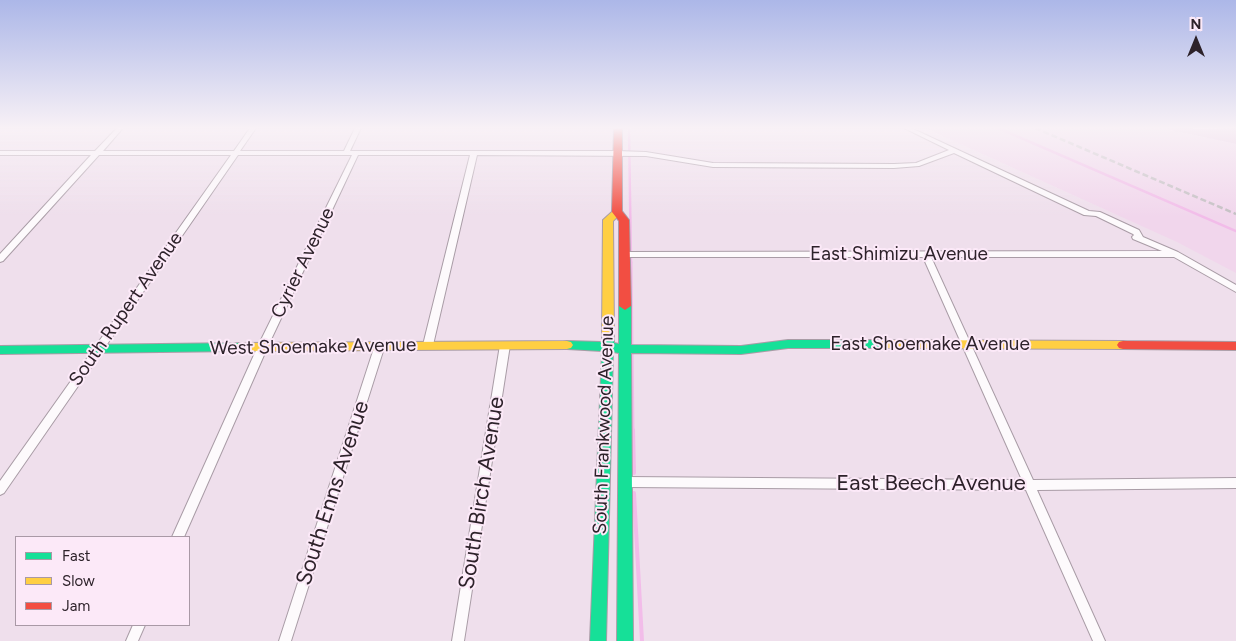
<!DOCTYPE html>
<html>
<head>
<meta charset="utf-8">
<style>
  body { margin:0 }
  #map { position:relative; width:1236px; height:641px; overflow:hidden; background:#efdfec; font-family:Figtree,sans-serif }
  canvas { display:block }
  .legend { position:absolute; left:15px; top:536px; width:175px; height:90px; box-sizing:border-box; background:#fce9f8; border:1px solid #a999a6; margin:0; padding:6px 9px; list-style:none; font-size:15px; color:#2d222a }
  .legend li { display:flex; align-items:center; gap:10px; height:25px }
  .legend b { width:25px; border:1px solid #a999a6 }
  .north { position:absolute; left:1171px; top:15px; width:50px; height:50px; -webkit-text-stroke:4px #fce9f8; paint-order:stroke; rotate:0deg; font-size:14px; font-weight:700; line-height:20px; text-align:center; color:#2d222a }
  .north::after { content:''; display:block; margin:auto; width:18px; height:22px; background:#2d222a; clip-path:polygon(50% 0,100% 100%,50% 72%,0 100%) }
</style>
</head>
<body>
<div id="map">
<canvas width="1236" height="641"></canvas>
<ul class="legend">
<li><b style="height:6px;background:#16e098"></b>Fast</li>
<li><b style="height:6px;background:#ffcf43"></b>Slow</li>
<li><b style="height:6px;background:#f24e42"></b>Jam</li>
</ul>
<div class="north">N</div>
</div>
<script>
const g = document.querySelector('canvas').getContext('2d');
g.lineJoin = 'round';
function fill(path, color) { g.fillStyle = color; g.fill(path, 'evenodd'); }
const shape = rows => new Path2D(rows.map(r => 'M' + r).join(''));
function strokePath(path, color, width, dash) { g.strokeStyle = color; g.lineWidth = width; g.lineCap = dash ? 'butt' : 'round'; g.setLineDash(dash || []); g.stroke(path); }
function drawText(font, color, halo, rows, align = 'center') {
  g.font = font + ' Figtree,sans-serif'; g.lineWidth = 4; g.setLineDash([]); g.textBaseline = 'middle'; g.strokeStyle = halo; g.fillStyle = color; for (const [text, x, y, turn = 0] of rows) {
    g.save(); g.translate(x, y); g.rotate((+turn || 0) * Math.PI / 180); g.textAlign = isNaN(turn) ? turn : align; if (halo) g.strokeText(text, 0, 0); g.fillText(text, 0, 0); g.restore();
  }
}
fill(shape([
  [925,128,1168,128,1170,130,1236,144,1236,273,1177,242]
]), '#f1d6ec');
fill(shape([
  [1168,128,1236,129,1236,144,1170,130]
]), '#e6c4e0');
strokePath(shape([
  [629,128,631,263],
  [998,128,1236,231]
]), '#f2bce9', 2.5);
strokePath(shape([
  [631,262,633,432]
]), '#f2bce9', 3);
strokePath(shape([
  [633,430,634,473],
  [634,493,642,641]
]), '#f2bce9', 4);
const street = shape([
  [117,128,123,128,103,151,234,151,250,128,256,128,240,151,344,151,355,128,361,128,350,151,617,151,646,152,713,163,894,164,916,163,949,150,904,128,911,128,1089,211,1100,212,1139,230,1143,237,1178,252,1236,285,1236,292,1174,257,931,257,1033,480,1236,478,1236,488,1037,490,1105,641,1093,641,1026,490,626,487,622,485,621,482,622,479,626,477,1022,480,923,257,624,257,620,254,621,252,1162,251,1133,239,1132,237,1134,235,1133,234,1096,216,1084,215,954,153,919,166,894,168,713,167,646,156,477,155,433,345,431,347,428,348,425,347,423,345,470,155,358,155,268,346,184,537,172,537,258,346,352,155,238,155,4,493,0,495,0,481,231,155,99,155,3,261,0,262,0,254,91,155,0,155,0,151,95,151,117,128],
  [380,342,383,343,385,345,291,641,279,641,375,345,377,343,380,342],
  [505,342,508,343,510,345,464,641,452,641,500,345,502,343,505,342],
  [133,625,145,625,138,641,126,641,133,625]
]);
const fast = shape([
  [625,302,631,306,631,345,741,346,788,340,886,340,890,341,892,344,890,347,886,348,788,348,741,354,631,353,633,641,617,641,619,353,613,352,606,641,590,641,602,351,567,349,563,348,561,345,563,342,567,341,602,342,602,335,604,332,608,331,612,332,614,335,614,343,619,344,619,306,625,302],
  [241,343,245,344,247,347,245,350,241,351,0,354,0,346,241,343]
]);
const slow = shape([
  [617,209,622,212,613,221,614,335,612,338,608,339,604,338,602,335,603,220,614,210,617,209],
  [886,340,1123,341,1127,342,1129,345,1127,348,1123,349,886,348,882,347,880,344,882,341,886,340],
  [567,341,571,342,573,345,571,348,567,349,241,351,237,350,235,347,237,344,241,343,567,341]
]);
const jam = shape([
  [614,128,622,128,622,211,629,220,631,306,625,310,619,306,619,221,612,212,614,128],
  [1123,341,1236,342,1236,350,1123,349,1119,348,1117,345,1119,342,1123,341]
]);
strokePath(street, '#a99ca6', 2);
strokePath(fast, '#a99ca6', 2);
strokePath(slow, '#a99ca6', 2);
strokePath(jam, '#a99ca6', 2);
fill(street, '#fdfafc');
fill(fast, '#16e098');
fill(slow, '#ffcf43');
fill(jam, '#f24e42');
strokePath(shape([
  [1035,128,1236,214]
]), '#c3bfc2', 2.5, [6, 3]);
const sky = g.createLinearGradient(0, 0, 0, 217);
sky.addColorStop(0, '#acb7e8');
sky.addColorStop(0.59, '#f8f1f6');
sky.addColorStop(1, '#f8f1f600');
g.fillStyle = sky;
g.fillRect(0, 0, 1236, 217);
drawText('19px', '#2d222a', '#fce9f8', [
  ["East Shimizu Avenue",899,254],
  ["Cyrier Avenue",303,263,-64],
  ["South Rupert Avenue",126,309,-55],
  ["East Shoemake Avenue",930,344],
  ["West Shoemake Avenue",313,347,-1],
  ["South Frankwood Avenue",604,425,-88]
]);
drawText('22px', '#2d222a', '#fce9f8', [
  ["East Beech Avenue",931,484],
  ["South Enns Avenue",333,493,-72],
  ["South Birch Avenue",482,493,-81]
]);
</script>
</body>
</html>
